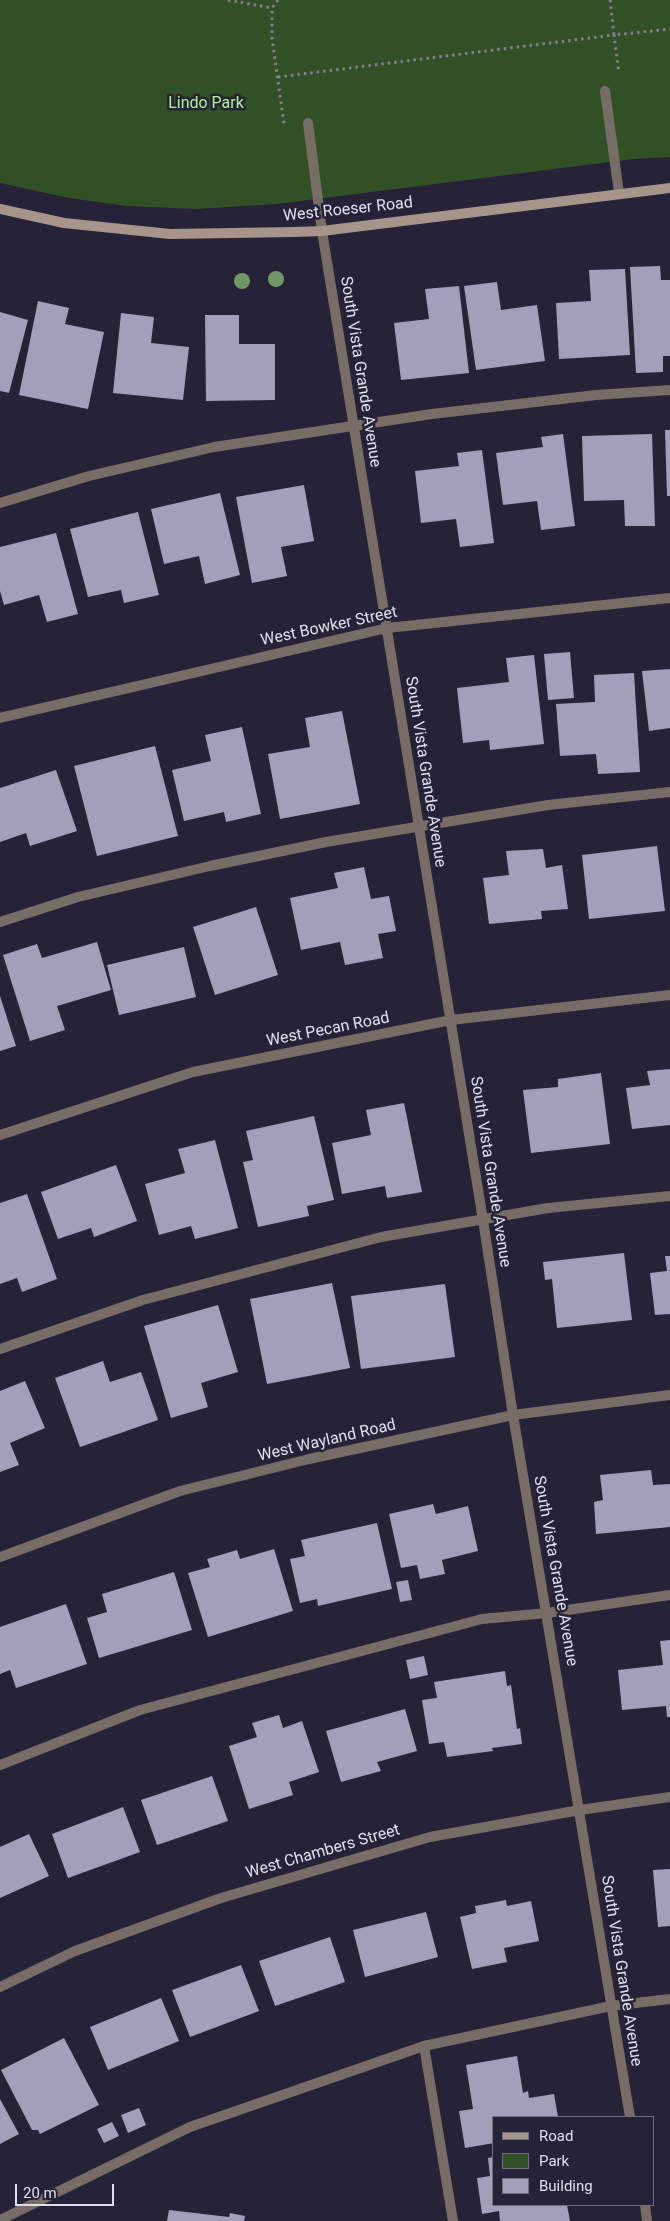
<!DOCTYPE html>
<html>
<head>
<meta charset="utf-8">
<style>
  body { margin:0 }
  #map { position:relative; width:670px; height:2221px; overflow:hidden; background:#262237; font-family:Roboto,sans-serif }
  canvas { display:block }
  .legend { position:absolute; left:492px; top:2116px; width:162px; height:90px; box-sizing:border-box; background:#262237; border:1px solid #716e80; margin:0; padding:6px 9px; list-style:none; font-size:15px; color:#e1dfed }
  .legend li { display:flex; align-items:center; gap:10px; height:25px }
  .legend b { width:25px; border:1px solid #716e80 }
  .scale { position:absolute; left:15px; top:2184px; width:99px; height:22px; box-sizing:border-box; border:2px solid #e1dfed; border-top:0; padding-left:6px; font-size:15px; line-height:18px; white-space:nowrap; color:#e1dfed; -webkit-text-stroke:4px #262237; paint-order:stroke }
</style>
</head>
<body>
<div id="map">
<canvas width="670" height="2221"></canvas>
<ul class="legend">
<li><b style="height:6px;background:#a7958b"></b>Road</li>
<li><b style="height:14px;background:#325025"></b>Park</li>
<li><b style="height:14px;background:#a39fba"></b>Building</li>
</ul>
<div class="scale">20 m</div>
</div>
<script>
const g = document.querySelector('canvas').getContext('2d');
g.lineJoin = 'round';
function fill(path, color) { g.fillStyle = color; g.fill(path, 'evenodd'); }
const shape = rows => new Path2D(rows.map(r => 'M' + r).join(''));
function strokePath(path, color, width, dash) { g.strokeStyle = color; g.lineWidth = width; g.lineCap = dash ? 'butt' : 'round'; g.setLineDash(dash || []); g.stroke(path); }
function drawText(font, color, halo, rows, align = 'center') {
  g.font = font + ' Roboto,sans-serif'; g.lineWidth = 5; g.setLineDash([]); g.textBaseline = 'middle'; g.strokeStyle = halo; g.fillStyle = color; for (const [text, x, y, turn = 0] of rows) {
    g.save(); g.translate(x, y); g.rotate((+turn || 0) * Math.PI / 180); g.textAlign = isNaN(turn) ? turn : align; if (halo) g.strokeText(text, 0, 0); g.fillText(text, 0, 0); g.restore();
  }
}
fill(shape([
  [0,0,670,0,670,157,634,159,276,204,196,209,127,206,69,198,0,183]
]), '#325025');
fill(shape([
  [660,266,661,280,670,280,670,356,663,356,663,372,636,373,630,267],
  [625,269,630,355,559,359,556,303,591,301,589,270],
  [497,282,501,310,537,305,545,361,476,370,464,286],
  [459,286,469,373,401,380,394,323,429,319,425,289],
  [38,301,69,308,65,324,104,332,88,409,19,395],
  [0,312,28,320,9,393,0,391],
  [121,313,154,317,151,343,189,347,183,400,113,393],
  [205,315,239,315,239,344,275,344,275,400,206,401],
  [665,430,670,430,670,496,667,496],
  [563,434,575,526,541,530,537,501,503,505,496,453,543,447,541,437],
  [652,434,655,526,625,526,624,500,584,501,582,436],
  [482,450,494,543,460,547,456,519,421,523,415,471,459,466,457,453],
  [304,485,314,541,281,547,287,576,252,583,236,497],
  [220,493,240,575,205,584,199,556,164,564,151,509],
  [138,512,159,595,124,603,121,590,88,597,70,529],
  [56,533,78,614,47,622,39,595,4,605,0,591,0,547],
  [570,652,574,698,548,700,544,654],
  [534,655,544,744,490,750,489,740,463,743,457,688,509,682,506,658],
  [670,669,670,728,649,731,642,671],
  [634,673,640,772,598,774,596,754,560,756,556,704,595,702,594,675],
  [342,711,360,804,280,819,268,754,310,747,305,718],
  [242,727,261,814,226,822,224,812,184,821,172,770,211,761,205,735],
  [155,746,178,836,97,856,74,766],
  [56,770,77,831,30,846,26,833,0,842,0,788],
  [657,846,665,911,589,919,582,855],
  [543,849,546,868,562,865,568,909,541,911,542,919,489,924,483,878,509,875,506,851],
  [364,867,371,899,389,896,396,931,378,934,383,958,345,965,340,942,301,950,290,898,338,888,334,873],
  [256,907,278,975,215,995,193,927],
  [97,942,111,990,57,1006,65,1030,30,1041,3,955,37,944,42,958],
  [184,947,196,997,119,1015,107,965],
  [0,996,16,1046,0,1051],
  [670,1069,670,1125,632,1129,626,1088,650,1085,647,1071],
  [601,1073,610,1144,531,1153,523,1090,558,1087,558,1079],
  [404,1103,422,1192,387,1198,385,1186,342,1194,332,1143,371,1135,366,1110],
  [314,1116,334,1200,307,1206,309,1216,258,1227,243,1162,253,1160,246,1131],
  [215,1140,238,1228,195,1239,191,1226,159,1235,145,1184,185,1173,178,1149],
  [116,1165,137,1221,94,1237,91,1228,58,1239,41,1192],
  [27,1194,57,1279,22,1292,17,1278,0,1284,0,1203],
  [624,1253,632,1320,557,1328,552,1279,545,1280,543,1262],
  [665,1256,670,1256,670,1314,655,1315,650,1273,667,1271],
  [332,1283,350,1368,267,1384,250,1299],
  [445,1284,455,1357,361,1369,351,1296],
  [218,1305,238,1372,201,1383,208,1407,171,1418,144,1326],
  [103,1361,110,1382,141,1372,158,1420,80,1447,55,1378],
  [25,1381,45,1428,10,1443,19,1465,0,1472,0,1391],
  [651,1470,653,1485,670,1484,670,1527,596,1534,594,1502,603,1500,600,1475],
  [433,1504,436,1514,468,1506,478,1551,442,1560,445,1574,420,1579,417,1565,401,1568,389,1514],
  [377,1523,392,1589,318,1606,317,1599,300,1603,290,1559,305,1556,301,1540],
  [274,1549,293,1611,208,1637,188,1573,210,1567,207,1559,237,1550,240,1559],
  [174,1572,192,1630,99,1658,87,1618,107,1612,102,1594],
  [408,1580,412,1600,400,1602,396,1582],
  [66,1604,87,1664,16,1688,10,1670,0,1674,0,1627],
  [670,1640,670,1717,667,1717,666,1706,622,1710,618,1670,663,1665,660,1641],
  [424,1656,428,1675,410,1679,406,1660],
  [505,1671,507,1686,511,1685,517,1729,520,1728,522,1744,492,1748,493,1751,447,1757,444,1742,429,1744,422,1700,437,1698,434,1682],
  [405,1709,417,1751,377,1762,381,1771,341,1782,326,1731],
  [279,1715,283,1728,302,1721,319,1772,289,1782,293,1795,249,1809,229,1746,257,1737,252,1723],
  [212,1776,228,1821,157,1845,141,1800],
  [123,1807,140,1852,68,1878,52,1834],
  [29,1834,49,1876,0,1898,0,1847],
  [670,1869,670,1926,658,1927,653,1870],
  [506,1900,507,1906,531,1901,539,1941,504,1948,507,1962,472,1969,460,1917,476,1913,475,1906],
  [426,1912,438,1957,365,1977,353,1930],
  [330,1937,345,1982,275,2006,259,1961],
  [241,1965,259,2011,190,2037,172,1990],
  [161,1998,179,2041,108,2070,90,2027],
  [64,2038,99,2105,40,2134,38,2130,32,2130,1,2070],
  [517,2056,523,2093,528,2091,529,2098,554,2094,558,2117,494,2117,494,2143,465,2148,459,2111,473,2109,466,2065],
  [0,2099,19,2134,0,2144],
  [139,2108,146,2125,128,2133,121,2115],
  [112,2122,119,2136,104,2143,97,2129],
  [494,2157,494,2205,567,2205,570,2221,500,2221,499,2211,482,2214,477,2178,490,2176,488,2158],
  [169,2210,229,2217,230,2213,245,2216,244,2221,167,2221]
]), '#a39fba');
strokePath(shape([
  [228,0,272,8],
  [278,0,272,8,272,38,284,124],
  [610,0,614,35,670,29],
  [278,77,614,35,619,73]
]), '#817e90', 3, [2.5, 4]);
strokePath(shape([
  [605,91,619,193],
  [308,123,322,231],
  [0,503,89,476,214,447,432,414,596,395,670,390],
  [0,922,78,897,210,866,326,842,548,805,670,792],
  [0,1349,143,1300,381,1237,548,1208,670,1196],
  [0,1765,140,1710,482,1619,547,1613,670,1595],
  [424,2046,453,2221],
  [0,2220,190,2127,424,2046,611,2006,670,1999]
]), '#786d66', 10);
strokePath(shape([
  [322,231,483,1220,513,1415,630,2117],
  [0,718,387,628,670,598],
  [0,1135,193,1072,451,1020,670,995],
  [0,1557,180,1491,309,1459,513,1415,670,1395],
  [0,1987,75,1951,221,1898,430,1837,580,1810,670,1797],
  [645,2205,647,2221]
]), '#786d66', 10);
strokePath(shape([
  [0,209,64,223,170,234,294,232,322,231,670,188]
]), '#a7958b', 10);
g.fillStyle = '#719667';
for (const [x, y] of [
  [276,279],
  [242,281]
]) { g.beginPath(); g.arc(x, y, 8, 0, 2 * Math.PI); g.fill(); }
drawText('16px', '#aff58f', '#262237', [
  ["Lindo Park",206,104]
]);
drawText('16px', '#e1dfed', '#262237', [
  ["West Roeser Road",348,210,-6],
  ["South Vista Grande Avenue",360,372,81],
  ["West Bowker Street",329,627,-12],
  ["South Vista Grande Avenue",425,772,81],
  ["West Pecan Road",328,1030,-11],
  ["South Vista Grande Avenue",490,1172,81],
  ["West Wayland Road",327,1441,-13],
  ["South Vista Grande Avenue",555,1571,80],
  ["West Chambers Street",323,1852,-16],
  ["South Vista Grande Avenue",621,1971,81]
]);
</script>
</body>
</html>
